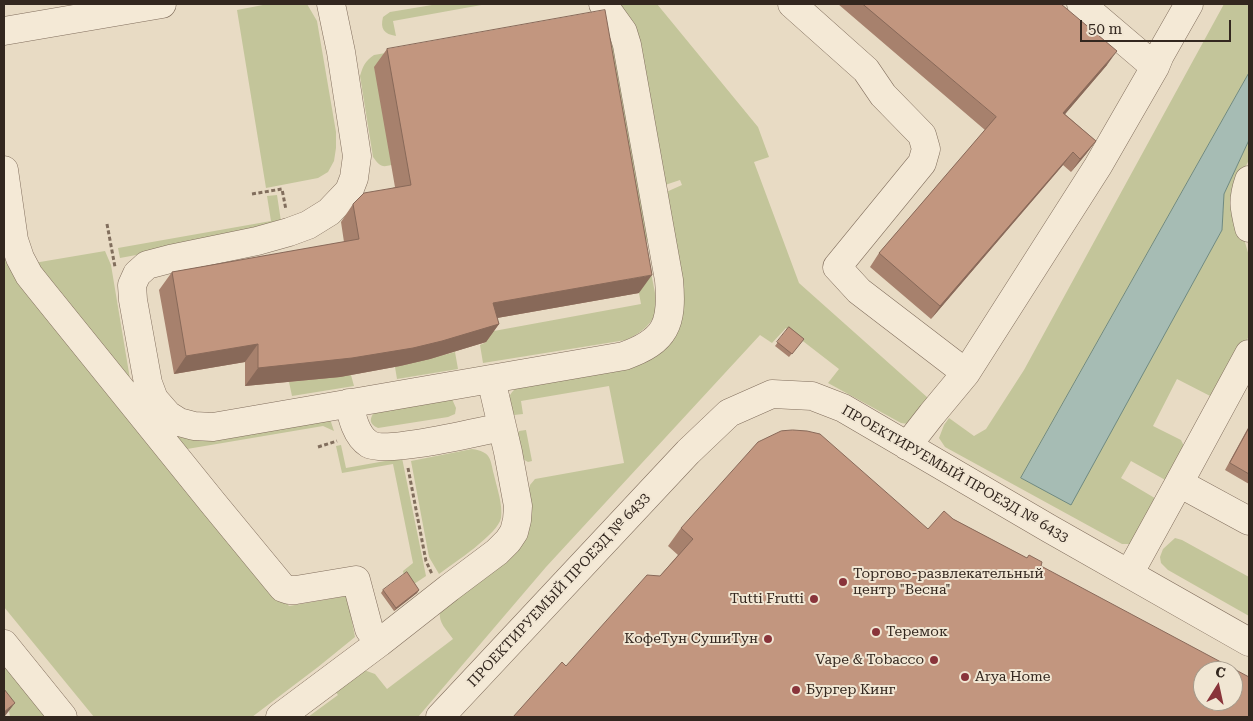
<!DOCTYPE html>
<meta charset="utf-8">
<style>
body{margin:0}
#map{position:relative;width:1253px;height:721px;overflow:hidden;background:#e8dbc4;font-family:"Roboto Serif",serif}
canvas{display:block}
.frame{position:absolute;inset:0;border:5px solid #33271f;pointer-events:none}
.north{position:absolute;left:1193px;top:661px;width:50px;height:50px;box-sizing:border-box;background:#f1e6d3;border:1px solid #a59a8b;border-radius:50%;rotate:10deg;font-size:14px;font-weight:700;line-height:20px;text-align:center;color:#33271f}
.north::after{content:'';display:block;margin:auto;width:18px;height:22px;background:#89343a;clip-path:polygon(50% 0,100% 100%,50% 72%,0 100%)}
.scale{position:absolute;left:1080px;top:20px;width:151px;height:22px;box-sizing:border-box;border:2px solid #33271f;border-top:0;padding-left:6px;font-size:15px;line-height:18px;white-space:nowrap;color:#33271f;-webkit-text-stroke:4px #f1e6d3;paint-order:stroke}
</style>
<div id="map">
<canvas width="1253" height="721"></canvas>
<div class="frame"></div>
<div class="north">С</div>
<div class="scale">50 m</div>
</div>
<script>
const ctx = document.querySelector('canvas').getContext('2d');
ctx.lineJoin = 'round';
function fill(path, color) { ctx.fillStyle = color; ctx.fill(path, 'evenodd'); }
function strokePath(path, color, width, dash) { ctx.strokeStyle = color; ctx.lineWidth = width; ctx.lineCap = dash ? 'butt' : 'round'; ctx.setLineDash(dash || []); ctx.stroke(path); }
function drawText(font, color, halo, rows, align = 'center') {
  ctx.font = font + ' "Roboto Serif",serif'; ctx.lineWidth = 4; ctx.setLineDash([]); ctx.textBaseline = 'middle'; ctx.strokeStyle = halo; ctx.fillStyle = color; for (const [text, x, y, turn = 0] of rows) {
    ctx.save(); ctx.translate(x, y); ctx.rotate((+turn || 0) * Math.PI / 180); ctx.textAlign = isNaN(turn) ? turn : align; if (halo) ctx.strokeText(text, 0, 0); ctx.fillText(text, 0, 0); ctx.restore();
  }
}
const green = new Path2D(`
 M 268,4 L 307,4 L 317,21 L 336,132 L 336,148 L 334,161 L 328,172 L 318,178 L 266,188 L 237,10 Z
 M 438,4 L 487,4 L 393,21 L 396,36 C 384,34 380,29 383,17 L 390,12 Z
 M 615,4 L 657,4 L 758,127 L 769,157 L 754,162 L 799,283 L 928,398 L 908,424 L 901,423 L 828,383 L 839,369 L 786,328 L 772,343 L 760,335 L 546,567 L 418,717 L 308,717 L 338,695 L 333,689 L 361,669 L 375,674 L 387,689 L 453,639 C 447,630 438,623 440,611 L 529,492 L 530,485 L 535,479 L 624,463 L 609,386 L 521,401 L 523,414 L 514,415 C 506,406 506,397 515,389 L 660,352 L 664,193 L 682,185 L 680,180 L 662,186 Z
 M 1224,4 L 1249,4 L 1249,73 L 1021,478 L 1071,504 L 1222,230 L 1224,194 L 1249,140 L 1249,160 L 1240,177 L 1235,208 L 1249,256 L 1249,336 L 1216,399 L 1177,379 L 1153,426 L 1181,440 L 1183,444 L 1184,451 L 1169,482 L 1131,461 L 1121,478 L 1158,500 L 1133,543 L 1129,544 L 1122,544 L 945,447 L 939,438 L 944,425 L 949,418 L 974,436 L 986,429 L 1024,370 Z
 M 585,19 L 613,37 L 647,227 L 648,239 L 643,246 L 391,165 C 381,168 379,165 373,157 L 360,76 C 363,66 365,61 374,55 Z
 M 277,195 L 282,228 L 120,258 L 118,248 L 271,221 L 267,196 Z
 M 4,251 L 19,274 L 289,606 L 347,596 L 355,637 L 318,667 L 252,717 L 94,717 L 4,607 Z
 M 105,251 L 111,265 L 130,379 L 152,411 L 166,427 L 182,436 L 202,438 L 327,417 L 331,422 L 334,431 L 323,426 L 187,449 L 180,447 L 173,442 L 35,276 L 34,263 Z
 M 651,271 C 652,281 657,297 656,306 C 656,323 639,334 626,340 L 483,363 L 480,345 L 486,342 L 483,333 L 641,304 L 639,293 Z
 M 455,352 L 458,369 L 397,379 L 395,367 Z
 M 351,375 L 354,386 L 292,396 L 289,382 Z
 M 452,399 L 456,408 L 455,414 L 448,417 L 378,428 C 369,424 369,419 375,411 Z
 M 526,430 L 532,461 L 528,462 L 521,458 L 517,436 L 519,431 Z
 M 341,445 L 346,468 L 402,458 L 426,576 L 411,586 L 404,576 L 403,571 L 413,563 L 393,464 L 342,473 L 336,446 Z
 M 472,449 C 491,452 490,458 494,475 C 497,488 503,505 501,518 C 498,534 454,563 439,574 L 429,557 L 411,461 Z
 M 1175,538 L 1182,540 L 1249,577 L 1249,616 L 1168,570 L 1161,563 L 1160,557 L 1163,549 Z
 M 4,663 L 48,717 L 10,717 L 8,706 L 4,701 Z`);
const water = new Path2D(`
 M 1249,73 L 1249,140 L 1224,194 L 1222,230 L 1071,505 L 1021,478 Z`);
const path = new Path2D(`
 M 252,194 L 282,189 L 286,210
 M 107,224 L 115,267
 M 318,447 L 337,441
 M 408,468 L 426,561 L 432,574`);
const minor = new Path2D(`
 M 331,4 L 341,52 L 357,156 L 354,178 L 349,191 L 329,212 L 308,225 L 289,232 L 257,241 L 170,259 L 147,265 L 137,274 L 132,285 L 133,300 L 148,383 L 154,399 L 168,415 L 179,422 L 194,426 L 213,427 L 624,356 C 666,341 673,324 669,280 L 627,45 L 623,32 L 603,4
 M 792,4 L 866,70 L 883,95 L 922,135 L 926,149 L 922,163 L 837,267 L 859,291 L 966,373 L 1098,166 L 1155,67 L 1160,55 L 1189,4
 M 1081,4 L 1155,67
 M 4,31 L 162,4
 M 4,170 L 14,240 L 20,258 L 29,275 L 41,290 L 213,503 L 283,588 L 289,590 L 296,590 L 356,580 L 369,629 L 379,643
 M 1249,180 C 1242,200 1244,208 1249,228
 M 1249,354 L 1179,483 L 1249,521
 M 349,403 C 352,417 356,436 369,444 C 386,454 478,432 502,427
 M 907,446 L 932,414 L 966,373
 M 1129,574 L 1179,483
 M 4,644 L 63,717
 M 280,717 L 379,643 L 449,588 L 497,552 L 508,541 L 514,532 L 517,520 L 518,506 L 508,452 L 491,379
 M 440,717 L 688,452 L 729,413 L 772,394 L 812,396 L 843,408 L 1050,529 L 1249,642`);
const wall = new Path2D(`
 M 838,4 L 1061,4 L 1107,65 L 1065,114 L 1096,141 L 1086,154 L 1071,172 L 1063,165 L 931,319 L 870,267 L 879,253 L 985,130 Z
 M 387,49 L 639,293 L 497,318 L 499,324 L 486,342 L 430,359 L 400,366 L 340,377 L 245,386 L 245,362 L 174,374 L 159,290 L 172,272 L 344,242 L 341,222 L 353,204 L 395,187 L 374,67 Z
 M 789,327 L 804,339 L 789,357 L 775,346 Z
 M 1249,426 L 1249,484 L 1225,470 Z
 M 953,519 L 1027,558 L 1042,562 L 566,666 L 660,576 L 678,555 L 668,546 L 681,528 L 928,529 Z
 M 383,590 L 419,590 L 417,593 L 394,611 L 381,593 Z`);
const shadedWall = new Path2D(`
 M 1117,51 L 1107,65 L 1054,127 L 1063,113 Z
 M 1096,141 L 1086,154 L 1071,172 L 1080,159 Z
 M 1073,152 L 1063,165 L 931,319 L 940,306 Z
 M 652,275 L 639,293 L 480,321 L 493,303 Z
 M 499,324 L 486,342 L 430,359 L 400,366 L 340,377 L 245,386 L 258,368 Z
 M 258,344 L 245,362 L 174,374 L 186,356 Z
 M 419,590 L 417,593 L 394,611 L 396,608 Z
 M 15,703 L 5,716 L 4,717 L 4,712 Z`);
const building = new Path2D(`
 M 863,4 L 1061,4 L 1117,51 L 1063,113 L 1096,141 L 1080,159 L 1073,152 L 940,306 L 879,253 L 996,117 Z
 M 605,10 L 652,275 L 493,303 L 499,324 L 442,341 L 413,348 L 352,358 L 258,368 L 258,344 L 186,356 L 172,272 L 359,239 L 353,204 L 364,193 L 411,185 L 387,49 Z
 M 789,327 L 804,339 L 792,354 L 777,342 Z
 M 1249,428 L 1249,474 L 1230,463 Z
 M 793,430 L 807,431 L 820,434 L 928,529 L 944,511 L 953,519 L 1027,558 L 1029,555 L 1042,562 L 1041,566 L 1249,677 L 1249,717 L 513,717 L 562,662 L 566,666 L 647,575 L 660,576 L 693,539 L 681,528 L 758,442 L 781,431 ZM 1203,671 L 1233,671 L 1233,701 L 1203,701 Z
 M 407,572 L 419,590 L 396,608 L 383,590 Z
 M 4,689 L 15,703 L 4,712 Z`);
const markers = [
 [843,582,5,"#89343a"],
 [814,599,5,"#89343a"],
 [876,632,5,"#89343a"],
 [768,639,5,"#89343a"],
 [934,660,5,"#89343a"],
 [965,677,5,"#89343a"],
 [796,690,5,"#89343a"]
];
const streetNames = [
 ["ПРОЕКТИРУЕМЫЙ ПРОЕЗД № 6433",955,474,30],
 ["ПРОЕКТИРУЕМЫЙ ПРОЕЗД № 6433",559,590,-47]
];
const poiNames = [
 ["Торгово-развлекательный",853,574],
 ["центр \"Весна\"",853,590],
 ["Tutti Frutti",804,599,"right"],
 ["Теремок",886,632],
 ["КофеТун СушиТун",758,639,"right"],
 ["Vape & Tobacco",924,660,"right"],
 ["Arya Home",975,677],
 ["Бургер Кинг",806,690]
];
fill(green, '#c3c59a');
fill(water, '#a6bcb4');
strokePath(water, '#6e8980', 1);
strokePath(minor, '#816e5d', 29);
strokePath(path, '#816e5d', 3, [4, 2.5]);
strokePath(minor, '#f4e9d6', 28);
fill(wall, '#a7816d');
fill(shadedWall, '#886959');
fill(building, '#c2967f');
strokePath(building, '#886959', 1);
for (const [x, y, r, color] of markers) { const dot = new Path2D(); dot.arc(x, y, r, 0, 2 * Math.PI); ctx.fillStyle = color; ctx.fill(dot); strokePath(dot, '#f1e6d3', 2); }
drawText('14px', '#33271f', '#f1e6d3', streetNames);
drawText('14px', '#33271f', '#f1e6d3', poiNames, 'left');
</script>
